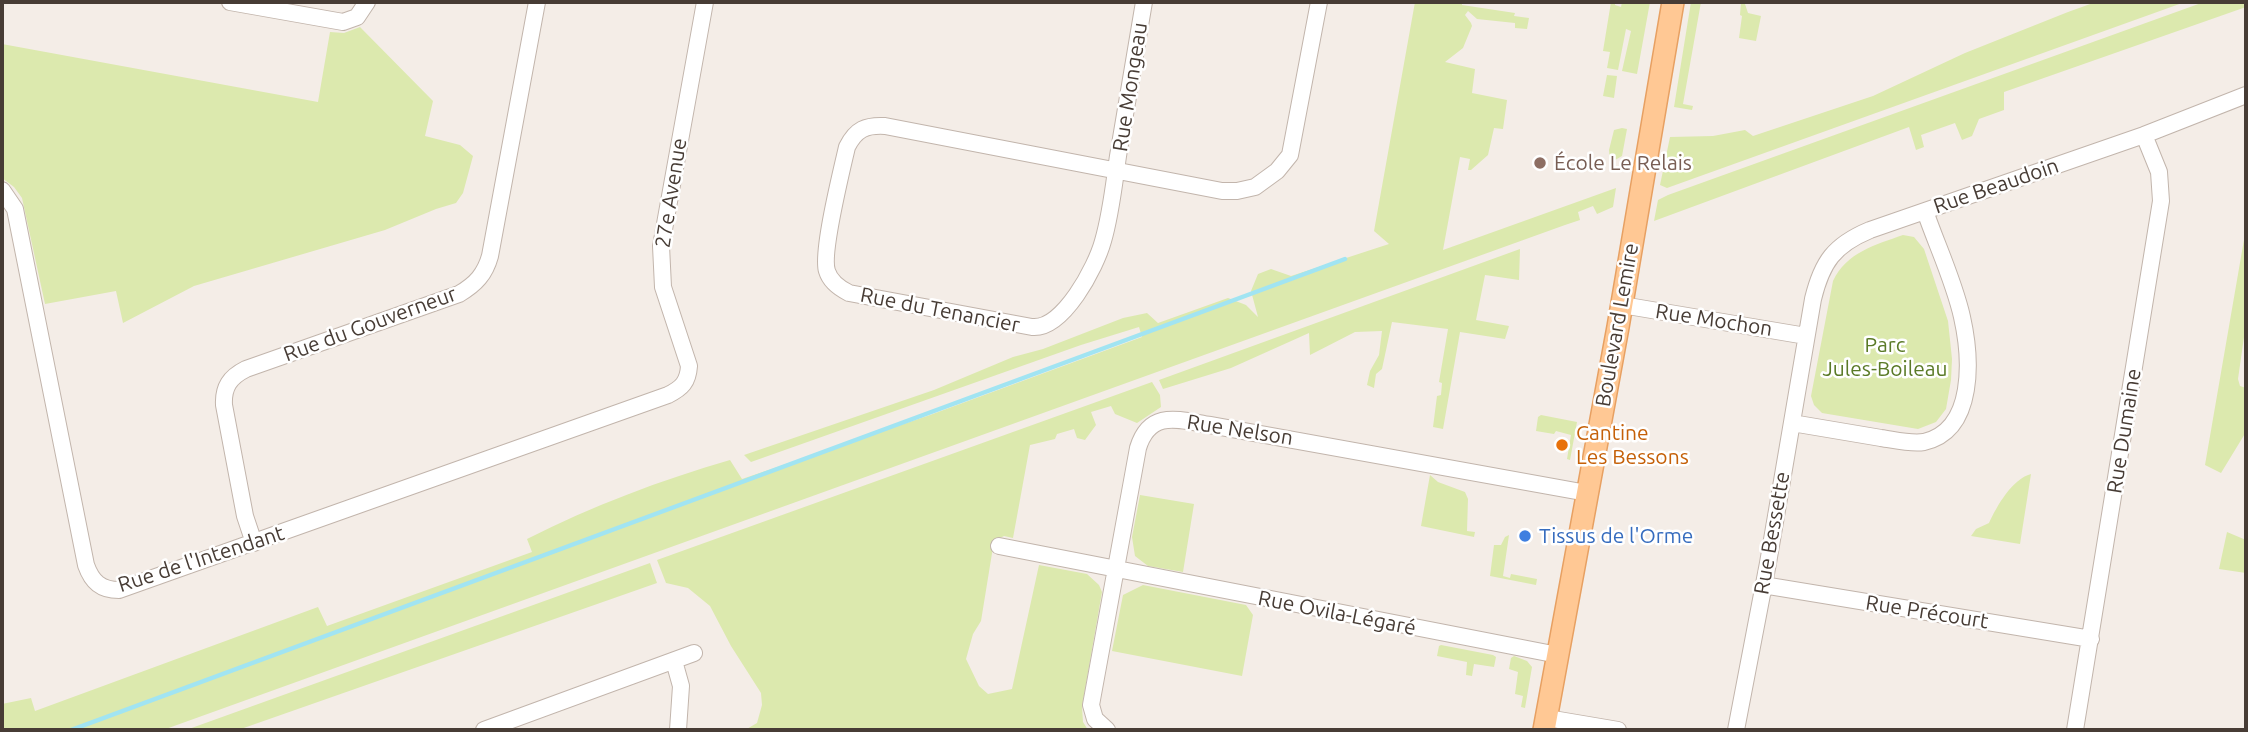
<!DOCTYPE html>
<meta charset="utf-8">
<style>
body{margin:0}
#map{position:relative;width:2248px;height:732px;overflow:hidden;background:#f4ede7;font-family:Ubuntu,sans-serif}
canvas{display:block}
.frame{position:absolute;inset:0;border:4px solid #473c35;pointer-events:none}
</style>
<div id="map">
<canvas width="2248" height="732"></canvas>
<div class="frame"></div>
</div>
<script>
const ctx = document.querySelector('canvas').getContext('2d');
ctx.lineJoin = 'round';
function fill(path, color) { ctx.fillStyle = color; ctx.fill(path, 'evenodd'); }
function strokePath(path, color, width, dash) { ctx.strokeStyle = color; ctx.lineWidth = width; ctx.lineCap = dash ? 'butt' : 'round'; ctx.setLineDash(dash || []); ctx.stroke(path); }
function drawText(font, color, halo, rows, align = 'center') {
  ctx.font = font + ' Ubuntu,sans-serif'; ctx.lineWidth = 5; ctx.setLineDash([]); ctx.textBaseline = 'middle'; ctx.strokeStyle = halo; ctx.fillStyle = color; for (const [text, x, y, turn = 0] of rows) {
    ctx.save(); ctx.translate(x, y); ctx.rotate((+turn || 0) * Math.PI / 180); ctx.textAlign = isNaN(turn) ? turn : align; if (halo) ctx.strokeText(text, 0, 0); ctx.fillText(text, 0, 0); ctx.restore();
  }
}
const green = new Path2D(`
 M 1415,2 L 1462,2 L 1462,5 L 1515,13 L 1514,16 L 1529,18 L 1527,29 L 1515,28 L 1515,23 L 1477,19 L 1468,11 L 1465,15 L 1471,23 L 1472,26 L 1463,48 L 1445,62 L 1475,69 L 1472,93 L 1507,100 L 1503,129 L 1494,128 L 1488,155 L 1471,170 L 1468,170 L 1470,159 L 1460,157 L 1443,250 L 1616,188 L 1613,207 L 1597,214 L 1593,206 L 1578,212 L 1580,220 L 1565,225 L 163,730 L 2,730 L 2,704 L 31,698 L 35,711 L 318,607 L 327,626 L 532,552 L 527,539 C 592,506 661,480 730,460 L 742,479 L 930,415 L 1142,337 L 1139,327 L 1081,345 L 751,462 L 744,455 L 934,390 L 1013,357 L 1043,349 L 1123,318 L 1147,313 L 1158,323 L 1228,298 L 1246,305 L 1258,317 L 1251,291 L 1258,274 L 1271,269 L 1291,276 L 1389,244 L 1374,231 Z
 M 1611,2 L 1615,2 L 1615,5 L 1621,7 L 1622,2 L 1650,2 L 1637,74 L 1622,71 L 1631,31 L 1626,29 L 1618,70 L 1607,68 L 1610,52 L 1603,51 Z
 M 1691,2 L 1701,2 L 1683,104 L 1693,106 L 1692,110 L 1674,107 Z
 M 2116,2 L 2185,2 L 1667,188 L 1660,185 L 1670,137 L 1713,136 L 1745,130 L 1753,136 L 1873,96 L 1965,53 L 2068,12 L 2093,3 Z
 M 2204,2 L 2246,2 L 2246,7 L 2004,92 L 2004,110 L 1979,119 L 1972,136 L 1962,140 L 1955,123 L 1921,135 L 1924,147 L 1916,150 L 1909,127 L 1654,221 L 1658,200 L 1668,195 Z
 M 1741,3 L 1745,4 L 1748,13 L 1761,16 L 1756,41 L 1739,38 L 1742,16 L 1740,15 Z
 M 360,27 L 433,101 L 425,136 L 460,145 L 473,156 L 463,193 L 456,203 L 436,209 L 385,230 L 194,286 L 123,323 L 116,291 L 45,304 L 22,198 L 14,187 L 2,178 L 2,44 L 318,102 L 330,32 L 344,33 Z
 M 1607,75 L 1617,76 L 1614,98 L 1603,96 Z
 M 1622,128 L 1627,129 L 1622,156 L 1610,163 L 1609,150 L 1614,130 Z
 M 2246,228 L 2246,323 L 2238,379 L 2240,386 L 2246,388 L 2246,432 L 2221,473 L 2205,465 Z
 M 1903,235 L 1914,237 L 1924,249 L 1948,321 L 1952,359 L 1951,380 L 1946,409 L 1936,422 L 1918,429 L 1822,413 L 1814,405 L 1811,396 L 1833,281 C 1847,252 1875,245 1903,235 Z
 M 1520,249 L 1519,280 L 1485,275 L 1476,320 L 1509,326 L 1505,339 L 1460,332 L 1443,429 L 1433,427 L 1437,396 L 1441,395 L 1442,383 L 1439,382 L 1448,329 L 1392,322 L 1382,369 L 1376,374 L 1374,388 L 1367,385 L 1370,371 L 1379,355 L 1382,331 L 1355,332 L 1310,355 L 1309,333 L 1231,368 L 1163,389 L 1159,380 Z
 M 1152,382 L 1160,395 L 1161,407 L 1137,423 L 1115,414 L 1111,406 L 1091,412 L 1096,425 L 1085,440 L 1077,438 L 1074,429 L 1057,434 L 1055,439 L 1030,445 L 1013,538 L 1004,536 L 994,541 L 981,621 L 973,634 L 966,659 L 979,686 L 988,694 L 1012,689 L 1039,565 L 1087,574 L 1099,585 L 1102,592 L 1082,707 L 1083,722 L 1088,730 L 745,730 L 757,723 L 762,705 L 761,693 L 731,646 L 710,606 L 688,588 L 666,583 L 657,560 Z
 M 1541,415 L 1577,422 L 1570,460 L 1567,459 L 1571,435 L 1556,431 L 1554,434 L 1536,431 L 1538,417 Z
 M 2031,474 L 2020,544 L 1971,536 L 1976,529 L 1989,523 C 1997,506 2012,479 2031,474 Z
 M 1430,475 L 1438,482 L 1465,492 L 1468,499 L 1467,531 L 1475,532 L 1474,537 L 1421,526 Z
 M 1140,495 L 1194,504 L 1183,572 L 1148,566 L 1135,556 L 1132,537 Z
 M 2227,532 L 2246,540 L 2246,573 L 2219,569 Z
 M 1509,535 L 1503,576 L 1510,578 L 1511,574 L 1537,579 L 1536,585 L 1490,576 L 1494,545 L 1501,545 L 1505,537 Z
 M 650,563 L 657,583 L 238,730 L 186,730 Z
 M 1143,585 L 1246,605 L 1253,615 L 1242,676 L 1112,651 L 1123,595 Z
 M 1441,645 L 1493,655 L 1496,657 L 1494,667 L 1474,664 L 1472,676 L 1466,675 L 1467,662 L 1437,656 L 1439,646 Z
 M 1514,656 L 1527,661 L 1532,667 L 1525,708 L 1521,707 L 1523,696 L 1515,694 L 1518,672 L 1509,669 L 1511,658 Z`);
const stream = new Path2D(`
 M 71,730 L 1345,259`);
const minor = new Path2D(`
 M 230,2 L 343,22 L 357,17 L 367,2
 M 1144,2 C 1135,53 1127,105 1118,156 C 1114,184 1111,214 1103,241 C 1096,267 1063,330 1032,327 L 849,293 C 839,288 830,281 827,271 C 821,253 842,169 847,147 C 856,129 866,125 885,126 L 1222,191 L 1237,191 L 1255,187 L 1277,171 L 1290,155 L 1319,2
 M 2,190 L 15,209 L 86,565 C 92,582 101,590 119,590 L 668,395 C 682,388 688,382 689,366 L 663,287 L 661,246 L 705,2
 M 1622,305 L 1806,336
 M 1792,423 C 1821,428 1851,433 1881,438 C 1895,440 1910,444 1924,442 C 1976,430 1971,357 1962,317 C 1954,281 1937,246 1925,211
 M 254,543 L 245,516 L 224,405 C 223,387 230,377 246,369 L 459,294 C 476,284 485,274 490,256 L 537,2
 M 999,546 L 1558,655
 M 1763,585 L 2091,639
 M 674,661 L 681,686 L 678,730
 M 1547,718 L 1618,730
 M 484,730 L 694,653
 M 1107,730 L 1095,719 L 1091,705 L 1138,448 C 1150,409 1179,420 1210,425 L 1587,493
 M 1736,730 L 1768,563 L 1813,299 C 1822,262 1834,245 1870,230 L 2144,135 L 2246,95
 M 2075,730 L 2161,201 L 2159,172 L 2144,135`);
const major = new Path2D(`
 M 1544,730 L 1618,327 L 1673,2`);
const markers = [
 [1540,163,7,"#8d6e63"],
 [1562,445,7,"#e8710a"],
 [1525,536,7,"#3f7fe0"]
];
const streetNames = [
 ["Rue Mongeau",1130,87,-81],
 ["Rue Beaudoin",1996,186,-19],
 ["27e Avenue",671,193,-81],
 ["Rue du Tenancier",940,310,11],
 ["Rue Mochon",1714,320,9],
 ["Rue du Gouverneur",370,324,-20],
 ["Boulevard Lemire",1617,325,-80],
 ["Rue Nelson",1240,430,9],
 ["Rue Dumaine",2124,431,-81],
 ["Rue Bessette",1772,533,-80],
 ["Rue de l'Intendant",201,559,-18],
 ["Rue Précourt",1927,612,9],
 ["Rue Ovila-Légaré",1337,613,11]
];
const educationNames = [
 ["École Le Relais",1554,163]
];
const parkNames = [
 ["Parc",1885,345],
 ["Jules-Boileau",1885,369]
];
const foodNames = [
 ["Cantine",1576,433],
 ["Les Bessons",1576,457]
];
const shopNames = [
 ["Tissus de l'Orme",1539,536]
];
fill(green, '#dce9ae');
strokePath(stream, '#a1e4f2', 4.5);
strokePath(minor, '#c2b5ac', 18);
strokePath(major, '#e7a062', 24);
strokePath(minor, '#fff', 16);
strokePath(major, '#ffc894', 21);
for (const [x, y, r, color] of markers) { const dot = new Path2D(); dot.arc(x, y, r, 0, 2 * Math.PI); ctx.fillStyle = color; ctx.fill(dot); strokePath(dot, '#fff', 2.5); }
drawText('21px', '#473c35', '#fff', streetNames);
drawText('21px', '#785e54', '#fff', educationNames, 'left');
drawText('21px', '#5a7a27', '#fff', parkNames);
drawText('21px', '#c56008', '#fff', foodNames, 'left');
drawText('21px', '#366cbe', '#fff', shopNames, 'left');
</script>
